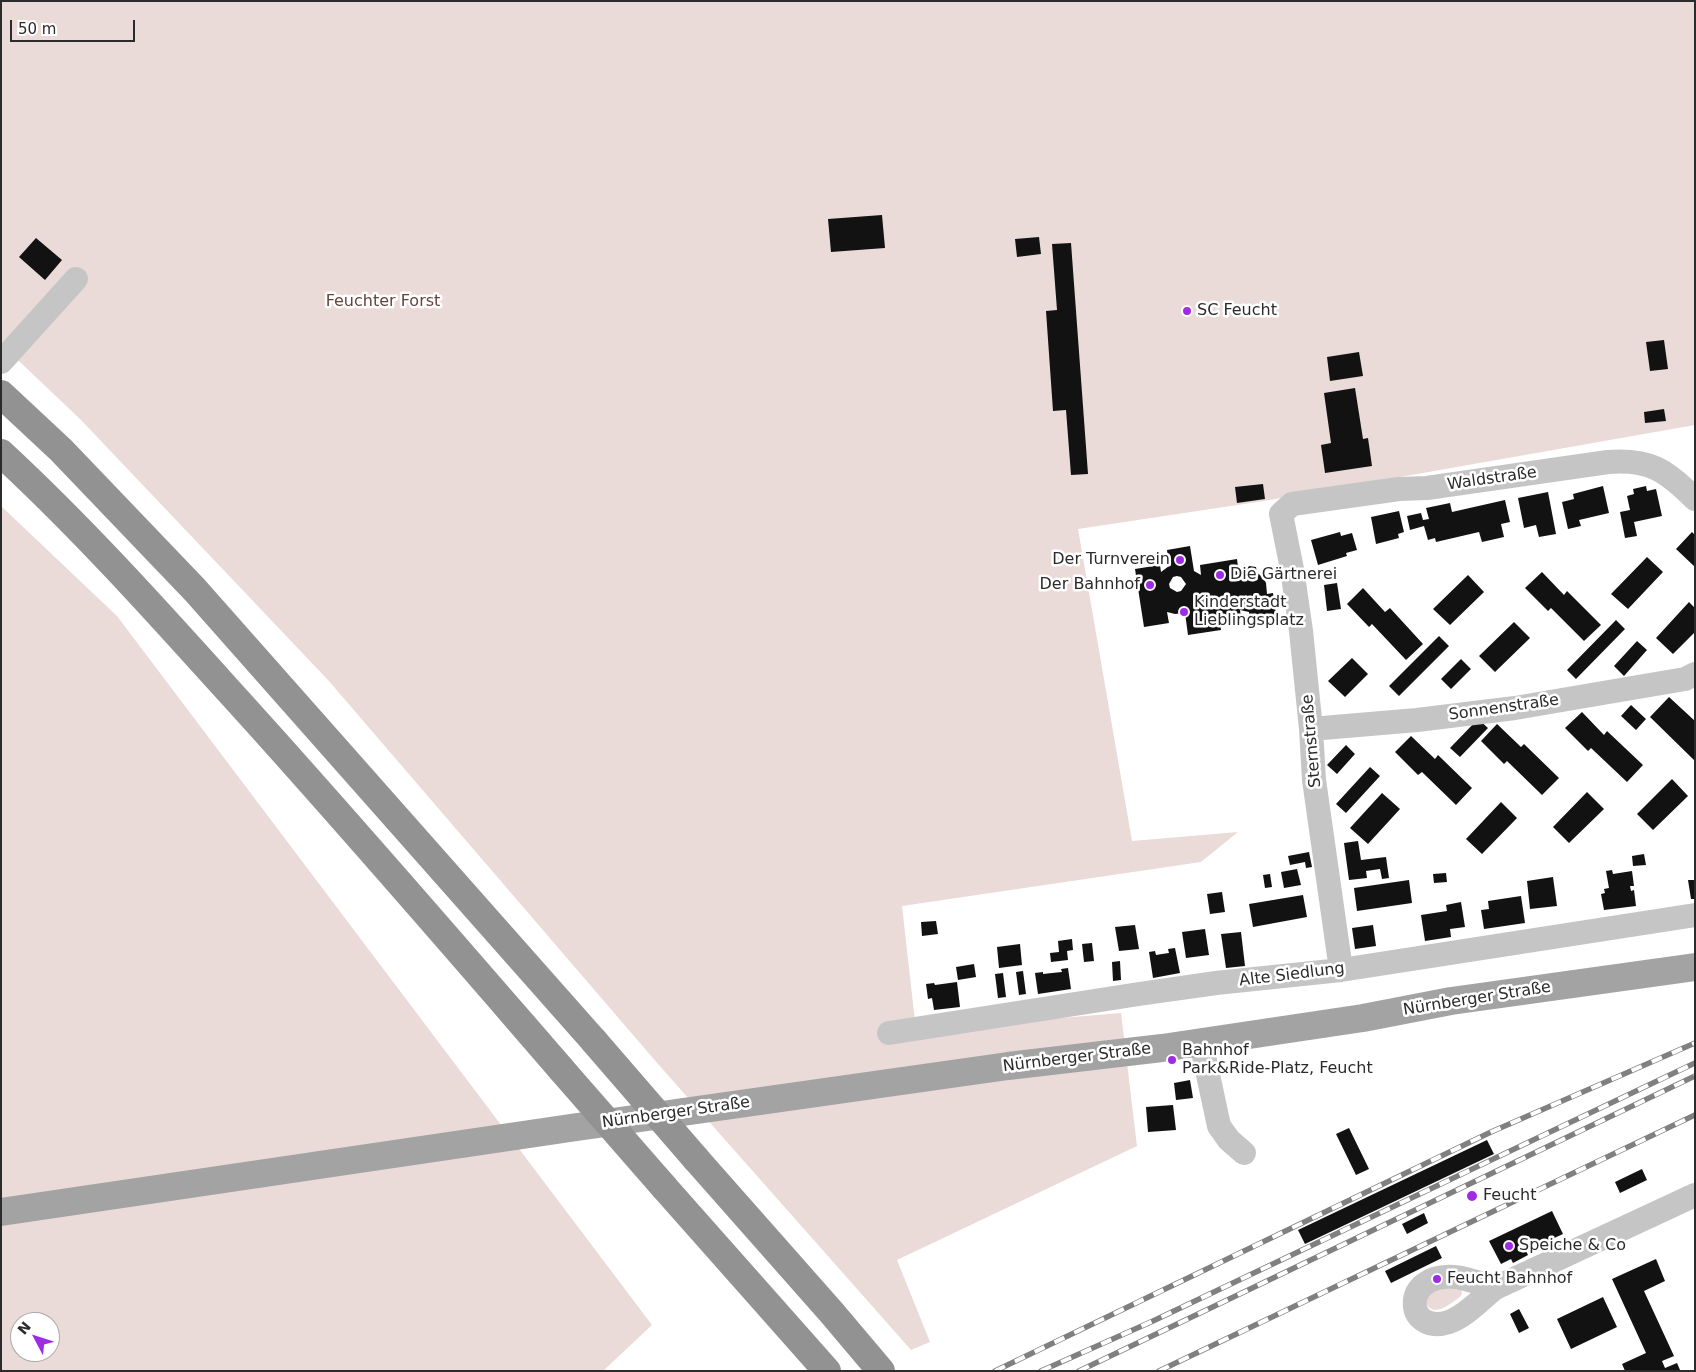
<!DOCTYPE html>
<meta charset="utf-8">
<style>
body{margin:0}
#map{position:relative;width:1696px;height:1372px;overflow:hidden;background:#fff;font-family:"DejaVu Sans",sans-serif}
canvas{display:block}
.frame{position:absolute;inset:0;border:2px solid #2b2b2b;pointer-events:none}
.north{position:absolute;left:10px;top:1312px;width:50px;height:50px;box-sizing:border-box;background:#fff;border:1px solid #aaa;border-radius:50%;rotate:310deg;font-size:14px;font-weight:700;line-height:20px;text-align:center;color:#2b2b2b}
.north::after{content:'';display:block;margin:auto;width:18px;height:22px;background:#a02be4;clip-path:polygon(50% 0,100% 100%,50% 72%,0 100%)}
.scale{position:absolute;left:10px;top:20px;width:125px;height:22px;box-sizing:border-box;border:2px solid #2b2b2b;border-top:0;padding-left:6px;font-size:15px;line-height:18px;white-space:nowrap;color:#2b2b2b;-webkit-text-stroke:4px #fff;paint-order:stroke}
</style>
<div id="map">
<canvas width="1696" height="1372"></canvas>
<div class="frame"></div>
<div class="north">N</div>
<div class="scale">50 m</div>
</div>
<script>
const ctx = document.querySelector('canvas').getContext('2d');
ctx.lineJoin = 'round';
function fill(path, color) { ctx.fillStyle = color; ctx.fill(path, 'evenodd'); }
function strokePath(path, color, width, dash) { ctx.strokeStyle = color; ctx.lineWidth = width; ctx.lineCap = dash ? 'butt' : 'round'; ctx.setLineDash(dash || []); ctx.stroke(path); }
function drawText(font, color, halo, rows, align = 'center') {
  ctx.font = font + ' "DejaVu Sans",sans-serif'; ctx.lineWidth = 5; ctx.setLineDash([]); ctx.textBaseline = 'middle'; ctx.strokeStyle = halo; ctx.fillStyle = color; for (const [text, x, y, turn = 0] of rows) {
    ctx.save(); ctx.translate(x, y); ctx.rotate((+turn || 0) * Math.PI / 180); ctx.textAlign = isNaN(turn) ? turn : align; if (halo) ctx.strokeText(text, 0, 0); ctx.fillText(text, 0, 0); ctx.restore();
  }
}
const green = new Path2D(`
 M 1,1 L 1695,1 L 1695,425 L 1264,501 L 1078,529 L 1132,841 L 1238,832 L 1201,862 L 902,906 L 916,1030 L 1121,1013 L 1137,1146 L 897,1260 L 930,1342 L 911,1350 L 658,1064 L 328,680 L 81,420 L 1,344 Z
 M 1,506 L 117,616 L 652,1325 L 603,1371 L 1,1371 ZM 20,1322 L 50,1322 L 50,1352 L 20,1352 Z
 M 1441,1288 L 1461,1290 L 1462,1293 L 1461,1296 C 1449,1305 1429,1322 1424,1296 Z`);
const building = new Path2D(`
 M 882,215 L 885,248 L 831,252 L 828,219 Z
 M 1039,237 L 1041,254 L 1017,257 L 1015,239 Z
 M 36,238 L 62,260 L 45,280 L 19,257 Z
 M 1071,243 L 1088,474 L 1071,475 L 1066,410 L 1053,411 L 1046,311 L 1057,310 L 1052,244 Z
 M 1664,340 L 1668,369 L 1650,371 L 1646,342 Z
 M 1359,352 L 1363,376 L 1330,381 L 1327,357 Z
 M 1355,388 L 1363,439 L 1368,438 L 1372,466 L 1325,473 L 1321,445 L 1331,443 L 1324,393 Z
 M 1664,409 L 1666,421 L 1645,423 L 1644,412 Z
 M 1263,484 L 1265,499 L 1237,503 L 1235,487 Z
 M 1603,486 L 1609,513 L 1579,520 L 1581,526 L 1568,529 L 1562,502 L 1574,499 L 1573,494 Z
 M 1646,486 L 1647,491 L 1656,489 L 1662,516 L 1634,522 L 1637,536 L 1625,538 L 1620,512 L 1630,510 L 1627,496 L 1634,494 L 1633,489 Z
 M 1548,492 L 1556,534 L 1539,537 L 1536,525 L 1524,528 L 1518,498 Z
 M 1505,500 L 1510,522 L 1501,524 L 1504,537 L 1482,542 L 1479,532 L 1436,542 L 1435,538 L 1428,540 L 1424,526 L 1410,530 L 1407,516 L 1421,513 L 1423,520 L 1429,519 L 1426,508 L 1450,503 L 1452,512 Z
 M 1399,511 L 1404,532 L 1398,534 L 1399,538 L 1376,544 L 1371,517 Z
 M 1340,532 L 1341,536 L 1352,533 L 1357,550 L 1346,553 L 1347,556 L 1318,565 L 1311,540 Z
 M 1692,532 L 1695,535 L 1695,567 L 1676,549 Z
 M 1190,546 L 1194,571 L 1201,575 L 1200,565 L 1237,559 L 1239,574 L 1246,571 L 1249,566 L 1256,567 L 1257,573 L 1263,577 L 1266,583 L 1267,594 L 1273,593 L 1277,621 L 1251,625 L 1249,612 L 1240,610 L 1241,618 L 1220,622 L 1221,630 L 1188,635 L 1185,613 L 1175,614 L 1167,612 L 1169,623 L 1144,627 L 1135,569 L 1160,565 L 1161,572 L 1169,566 L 1167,550 ZM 1177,576 L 1181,577 L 1186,584 L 1181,591 L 1177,592 L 1170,588 L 1169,584 L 1173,577 Z
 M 1647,557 L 1663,572 L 1628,609 L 1611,594 Z
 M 1542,572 L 1564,595 L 1567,591 L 1601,625 L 1584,641 L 1551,608 L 1548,611 L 1525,588 Z
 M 1468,575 L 1484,592 L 1450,625 L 1433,609 Z
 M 1337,583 L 1341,609 L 1327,611 L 1324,585 Z
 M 1363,588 L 1385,612 L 1390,608 L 1423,644 L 1406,660 L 1372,624 L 1369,627 L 1347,604 Z
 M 1689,602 L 1695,608 L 1695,632 L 1673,654 L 1656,638 Z
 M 1616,620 L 1625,629 L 1576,679 L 1567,670 Z
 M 1514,622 L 1530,638 L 1495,672 L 1479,656 Z
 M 1439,636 L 1449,646 L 1399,696 L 1389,686 Z
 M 1637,641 L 1647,650 L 1624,676 L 1614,666 Z
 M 1352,658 L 1368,674 L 1345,697 L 1328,681 Z
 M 1461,659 L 1471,669 L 1451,689 L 1441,679 Z
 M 1669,697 L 1695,721 L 1695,761 L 1650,717 Z
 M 1631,705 L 1646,719 L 1636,730 L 1621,716 Z
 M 1582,712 L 1604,735 L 1607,731 L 1643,765 L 1627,782 L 1591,748 L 1588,751 L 1565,728 Z
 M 1478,719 L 1488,728 L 1460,757 L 1450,748 Z
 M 1497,724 L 1521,747 L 1524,744 L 1559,778 L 1542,795 L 1507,761 L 1504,764 L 1481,741 Z
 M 1411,736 L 1435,759 L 1438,755 L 1472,788 L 1456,805 L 1422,772 L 1418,775 L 1395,752 Z
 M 1346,745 L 1355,754 L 1337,774 L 1327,765 Z
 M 1370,767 L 1380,776 L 1346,813 L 1336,804 Z
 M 1672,779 L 1688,796 L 1653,830 L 1637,814 Z
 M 1587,792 L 1604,809 L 1569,843 L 1553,827 Z
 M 1382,793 L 1400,809 L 1368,844 L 1350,828 Z
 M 1501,802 L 1517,818 L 1482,854 L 1466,839 Z
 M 1358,841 L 1361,860 L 1386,857 L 1389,878 L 1382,879 L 1380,869 L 1366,871 L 1367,878 L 1349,880 L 1344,843 Z
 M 1309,852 L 1312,867 L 1306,868 L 1305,862 L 1290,865 L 1288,856 Z
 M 1644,854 L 1646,865 L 1633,866 L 1632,856 Z
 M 1297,869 L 1301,885 L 1284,888 L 1281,872 Z
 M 1612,870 L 1613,874 L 1632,871 L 1634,886 L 1630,886 L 1631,891 L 1634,890 L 1636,906 L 1604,910 L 1601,894 L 1605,893 L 1604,889 L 1609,888 L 1606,871 Z
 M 1446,873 L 1447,882 L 1434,883 L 1433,874 Z
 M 1270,874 L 1272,887 L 1265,888 L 1263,875 Z
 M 1553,877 L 1557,906 L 1530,909 L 1527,881 Z
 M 1409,880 L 1412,903 L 1357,911 L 1354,888 Z
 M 1688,880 L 1695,880 L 1695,899 L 1691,899 Z
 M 1222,892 L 1225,912 L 1210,914 L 1207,894 Z
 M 1303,895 L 1307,917 L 1253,927 L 1249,904 Z
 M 1521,896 L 1525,923 L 1484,929 L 1481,910 L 1489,909 L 1488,901 Z
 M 1461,902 L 1465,927 L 1450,929 L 1451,937 L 1425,941 L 1421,915 L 1447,911 L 1446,905 Z
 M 936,921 L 938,934 L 922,936 L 921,922 Z
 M 1135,925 L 1139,949 L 1119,951 L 1115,927 Z
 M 1373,925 L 1376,946 L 1355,949 L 1352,928 Z
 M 1205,929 L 1209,955 L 1186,958 L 1182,932 Z
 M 1241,932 L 1245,966 L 1226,968 L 1221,934 Z
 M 1072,939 L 1073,950 L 1067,951 L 1068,960 L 1051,962 L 1050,953 L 1059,952 L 1058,941 Z
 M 1092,943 L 1094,961 L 1084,962 L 1082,944 Z
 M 1020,944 L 1022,965 L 999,968 L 997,947 Z
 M 1175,948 L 1180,973 L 1153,978 L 1149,952 L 1155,951 L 1156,955 L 1162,954 L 1169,953 L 1168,949 Z
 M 1120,961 L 1121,980 L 1113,981 L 1112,962 Z
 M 974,964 L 976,977 L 958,980 L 956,967 Z
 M 1068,968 L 1071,989 L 1038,994 L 1035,973 L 1043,972 L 1043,974 L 1052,973 L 1062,972 L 1061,969 Z
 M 1023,971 L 1026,994 L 1019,995 L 1016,972 Z
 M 1003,973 L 1006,997 L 998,998 L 995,974 Z
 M 957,982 L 960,1007 L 934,1010 L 932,998 L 928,999 L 926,984 L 934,983 L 935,985 Z
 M 1190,1080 L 1193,1098 L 1176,1100 L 1174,1083 Z
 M 1173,1105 L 1176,1130 L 1148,1132 L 1146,1107 Z
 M 1349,1128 L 1369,1169 L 1356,1175 L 1336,1134 Z
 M 1487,1140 L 1494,1154 L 1305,1244 L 1298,1230 Z
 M 1642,1169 L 1647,1180 L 1620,1193 L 1615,1182 Z
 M 1552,1211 L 1563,1234 L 1526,1251 L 1528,1255 L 1513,1263 L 1511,1259 L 1501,1264 L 1489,1241 Z
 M 1424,1213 L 1428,1223 L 1407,1234 L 1402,1224 Z
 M 1436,1246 L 1442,1258 L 1391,1283 L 1385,1271 Z
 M 1656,1259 L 1665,1281 L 1644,1291 L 1674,1356 L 1662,1361 L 1665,1368 L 1677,1363 L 1680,1370 L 1625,1371 L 1622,1364 L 1646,1353 L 1612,1279 Z
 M 1603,1297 L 1617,1327 L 1571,1349 L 1557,1319 Z
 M 1519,1309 L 1529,1328 L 1519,1333 L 1510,1314 Z`);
const minor = new Path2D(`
 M 1,362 L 76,279
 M 1311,729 L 1417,720 L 1515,708 L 1685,679 L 1695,674
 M 1341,970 L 1314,780 L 1311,729 L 1301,631 L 1292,569 L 1281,514 L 1292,504 L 1399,489 L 1427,488 L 1608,462 C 1650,459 1666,470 1695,499
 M 889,1033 L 1139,994 L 1216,983 L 1341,970 L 1695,915
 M 1201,1042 L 1219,1126 L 1229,1140 L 1244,1153
 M 1495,1288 C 1482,1284 1467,1278 1454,1277 C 1400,1273 1405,1336 1449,1322 C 1466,1316 1481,1299 1495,1288 L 1695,1195`);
const major = new Path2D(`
 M 1,1212 L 577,1127 L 1008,1066 L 1162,1048 L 1363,1018 L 1451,1001 L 1695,967`);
const highway = new Path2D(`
 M 1,394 L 61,450 L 195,590 L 594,1041
 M 1,453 C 81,527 154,608 227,689 C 341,814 451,942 561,1069
 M 696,1159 L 832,1313 L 881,1371
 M 664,1187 L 827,1371`);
const rail = new Path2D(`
 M 995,1371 L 1491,1132 L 1695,1043
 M 1041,1371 L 1153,1321 L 1695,1063
 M 1079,1371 L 1695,1076
 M 1159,1371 L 1695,1115`);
const highwayBridge = new Path2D(`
 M 594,1041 L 696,1159
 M 561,1069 L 664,1187`);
const markers = [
 [1187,311,5,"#a02be4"],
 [1180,560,5,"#a02be4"],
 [1220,575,5,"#a02be4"],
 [1150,585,5,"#a02be4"],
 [1184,612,5,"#a02be4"],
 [1172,1060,5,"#a02be4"],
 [1472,1196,6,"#a02be4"],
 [1509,1246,5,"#a02be4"],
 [1437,1279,5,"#a02be4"]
];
const parkNames = [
 ["Feuchter Forst",383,302]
];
const poiNames = [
 ["SC Feucht",1197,311],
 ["Der Turnverein",1170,560,"right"],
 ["Die Gärtnerei",1230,575],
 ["Der Bahnhof",1140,585,"right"],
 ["Kinderstadt",1194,603],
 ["Lieblingsplatz",1194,621],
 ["Bahnhof",1182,1051],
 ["Park&Ride-Platz, Feucht",1182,1069],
 ["Feucht",1483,1196],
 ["Speiche & Co",1519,1246],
 ["Feucht Bahnhof",1447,1279]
];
const streetNames = [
 ["Waldstraße",1492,479,-8],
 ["Sonnenstraße",1504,708,-8],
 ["Sternstraße",1312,741,-95],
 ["Alte Siedlung",1292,975,-7],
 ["Nürnberger Straße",1477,999,-9],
 ["Nürnberger Straße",1077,1058,-7],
 ["Nürnberger Straße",676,1113,-8]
];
fill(green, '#eadbd8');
fill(building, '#121212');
strokePath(minor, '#c5c5c5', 24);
strokePath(major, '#a3a3a3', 28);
strokePath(highway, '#929292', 28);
strokePath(rail, '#808080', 5.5);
strokePath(rail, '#fff', 4, [11]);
strokePath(highwayBridge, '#929292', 28);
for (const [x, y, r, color] of markers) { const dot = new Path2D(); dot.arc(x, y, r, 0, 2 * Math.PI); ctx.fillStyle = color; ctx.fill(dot); strokePath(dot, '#fff', 2); }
drawText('16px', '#66443a', '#fff', parkNames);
drawText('16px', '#2b2b2b', '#fff', poiNames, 'left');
drawText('16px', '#2b2b2b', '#fff', streetNames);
</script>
